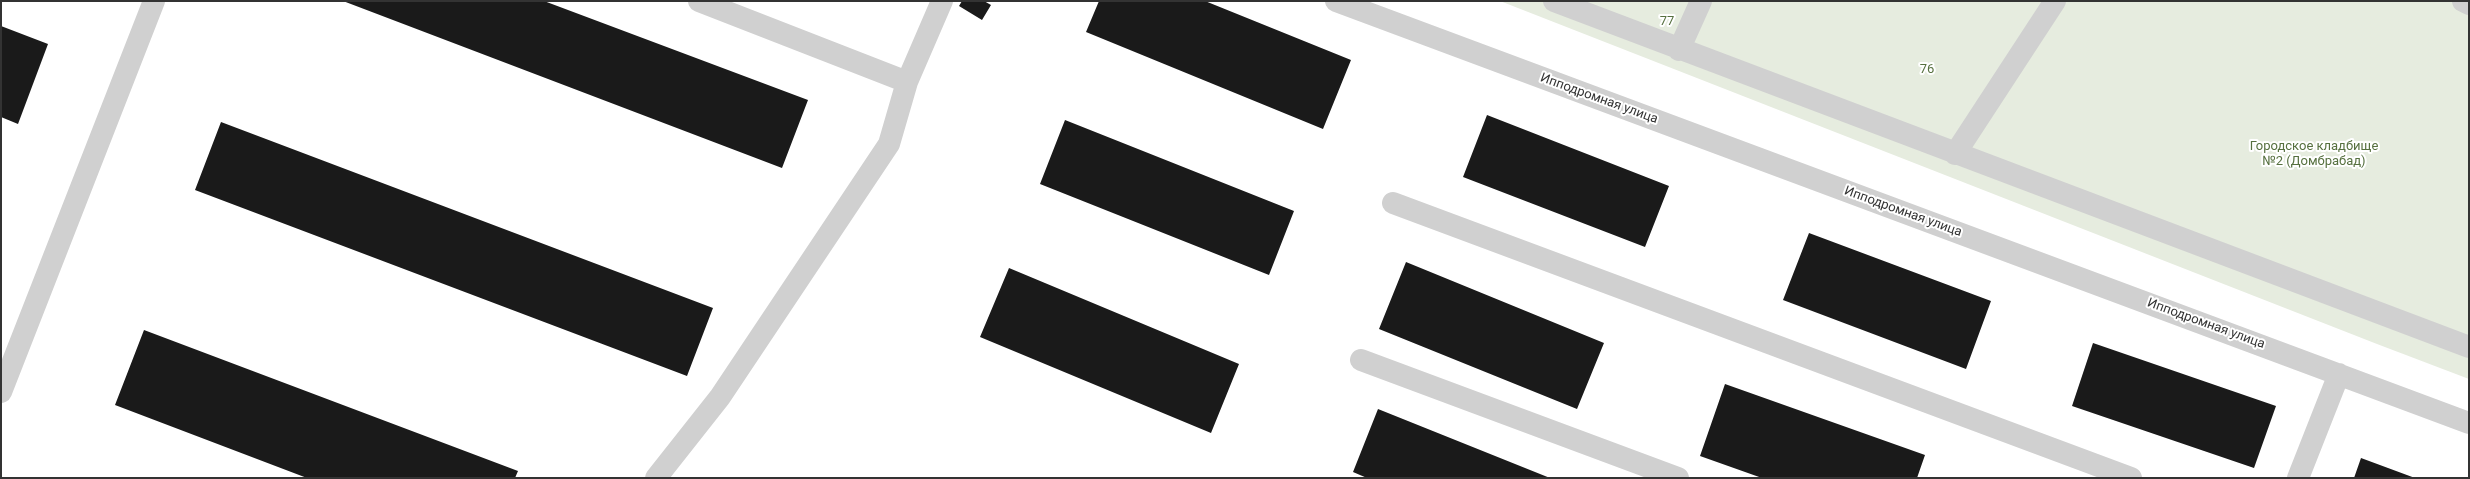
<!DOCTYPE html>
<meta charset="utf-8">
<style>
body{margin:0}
#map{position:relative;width:2470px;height:479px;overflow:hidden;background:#fff;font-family:Roboto,sans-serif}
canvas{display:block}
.frame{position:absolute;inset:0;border:2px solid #333;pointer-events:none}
</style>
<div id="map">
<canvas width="2470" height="479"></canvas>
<div class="frame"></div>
</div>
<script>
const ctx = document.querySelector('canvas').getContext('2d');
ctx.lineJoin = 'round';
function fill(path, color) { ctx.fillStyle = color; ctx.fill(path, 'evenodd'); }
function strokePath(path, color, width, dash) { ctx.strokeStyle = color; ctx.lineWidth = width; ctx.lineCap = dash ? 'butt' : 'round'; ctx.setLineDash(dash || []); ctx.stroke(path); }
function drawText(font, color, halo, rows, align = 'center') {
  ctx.font = font + ' Roboto,sans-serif'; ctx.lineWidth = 4; ctx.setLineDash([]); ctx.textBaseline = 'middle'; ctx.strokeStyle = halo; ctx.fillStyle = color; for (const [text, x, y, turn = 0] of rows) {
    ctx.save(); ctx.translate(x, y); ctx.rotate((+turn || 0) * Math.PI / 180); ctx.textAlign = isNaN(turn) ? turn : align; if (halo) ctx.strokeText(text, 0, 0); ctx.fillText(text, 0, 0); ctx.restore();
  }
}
const green = new Path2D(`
 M 1500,1 L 2469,1 L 2469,379 L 2377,344 Z`);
const building = new Path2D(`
 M 343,1 L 544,1 L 808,100 L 782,168 Z
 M 962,1 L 984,1 L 991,5 L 982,20 L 959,6 Z
 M 1099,1 L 1205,1 L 1351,60 L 1323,129 L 1086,32 Z
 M 1,26 L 48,44 L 18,124 L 1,117 Z
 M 1487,115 L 1669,186 L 1645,247 L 1463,177 Z
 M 1065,120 L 1294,211 L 1269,275 L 1040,184 Z
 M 221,122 L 713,308 L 687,376 L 195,190 Z
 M 1809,233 L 1991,301 L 1966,369 L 1783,300 Z
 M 1406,262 L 1604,343 L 1577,409 L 1379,329 Z
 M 1009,268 L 1239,364 L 1211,433 L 980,337 Z
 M 144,330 L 518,471 L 515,478 L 307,478 L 115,405 Z
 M 2093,343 L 2276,406 L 2254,468 L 2072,406 Z
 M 1725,384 L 1925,455 L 1917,478 L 1762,478 L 1700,456 Z
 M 1378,409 L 1550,478 L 1367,478 L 1353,472 Z
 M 2361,458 L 2415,478 L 2354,478 Z`);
const minor = new Path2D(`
 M 699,1 L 907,82
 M 1336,1 L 2469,423
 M 1554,1 L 2469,347
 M 2463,1 L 2469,4
 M 1679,50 L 1701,1
 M 1955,154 L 2055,1
 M 1393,203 L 2131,478
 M 1361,360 L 1678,478
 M 1,392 L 154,1
 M 656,478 L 720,397 L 889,144 L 907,82 L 942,1
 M 2298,478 L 2339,374`);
const parkNames = [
 ["77",1667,22],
 ["76",1927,70],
 ["Городское кладбище",2314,147],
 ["№2 (Домбрабад)",2314,162]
];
const streetNames = [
 ["Ипподромная улица",1599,99,20],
 ["Ипподромная улица",1903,212,20],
 ["Ипподромная улица",2206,324,20]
];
fill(green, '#e6ecdf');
fill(building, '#1a1a1a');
strokePath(minor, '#d0d0d0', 22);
drawText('13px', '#56703f', '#fff', parkNames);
drawText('13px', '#333', '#fff', streetNames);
</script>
